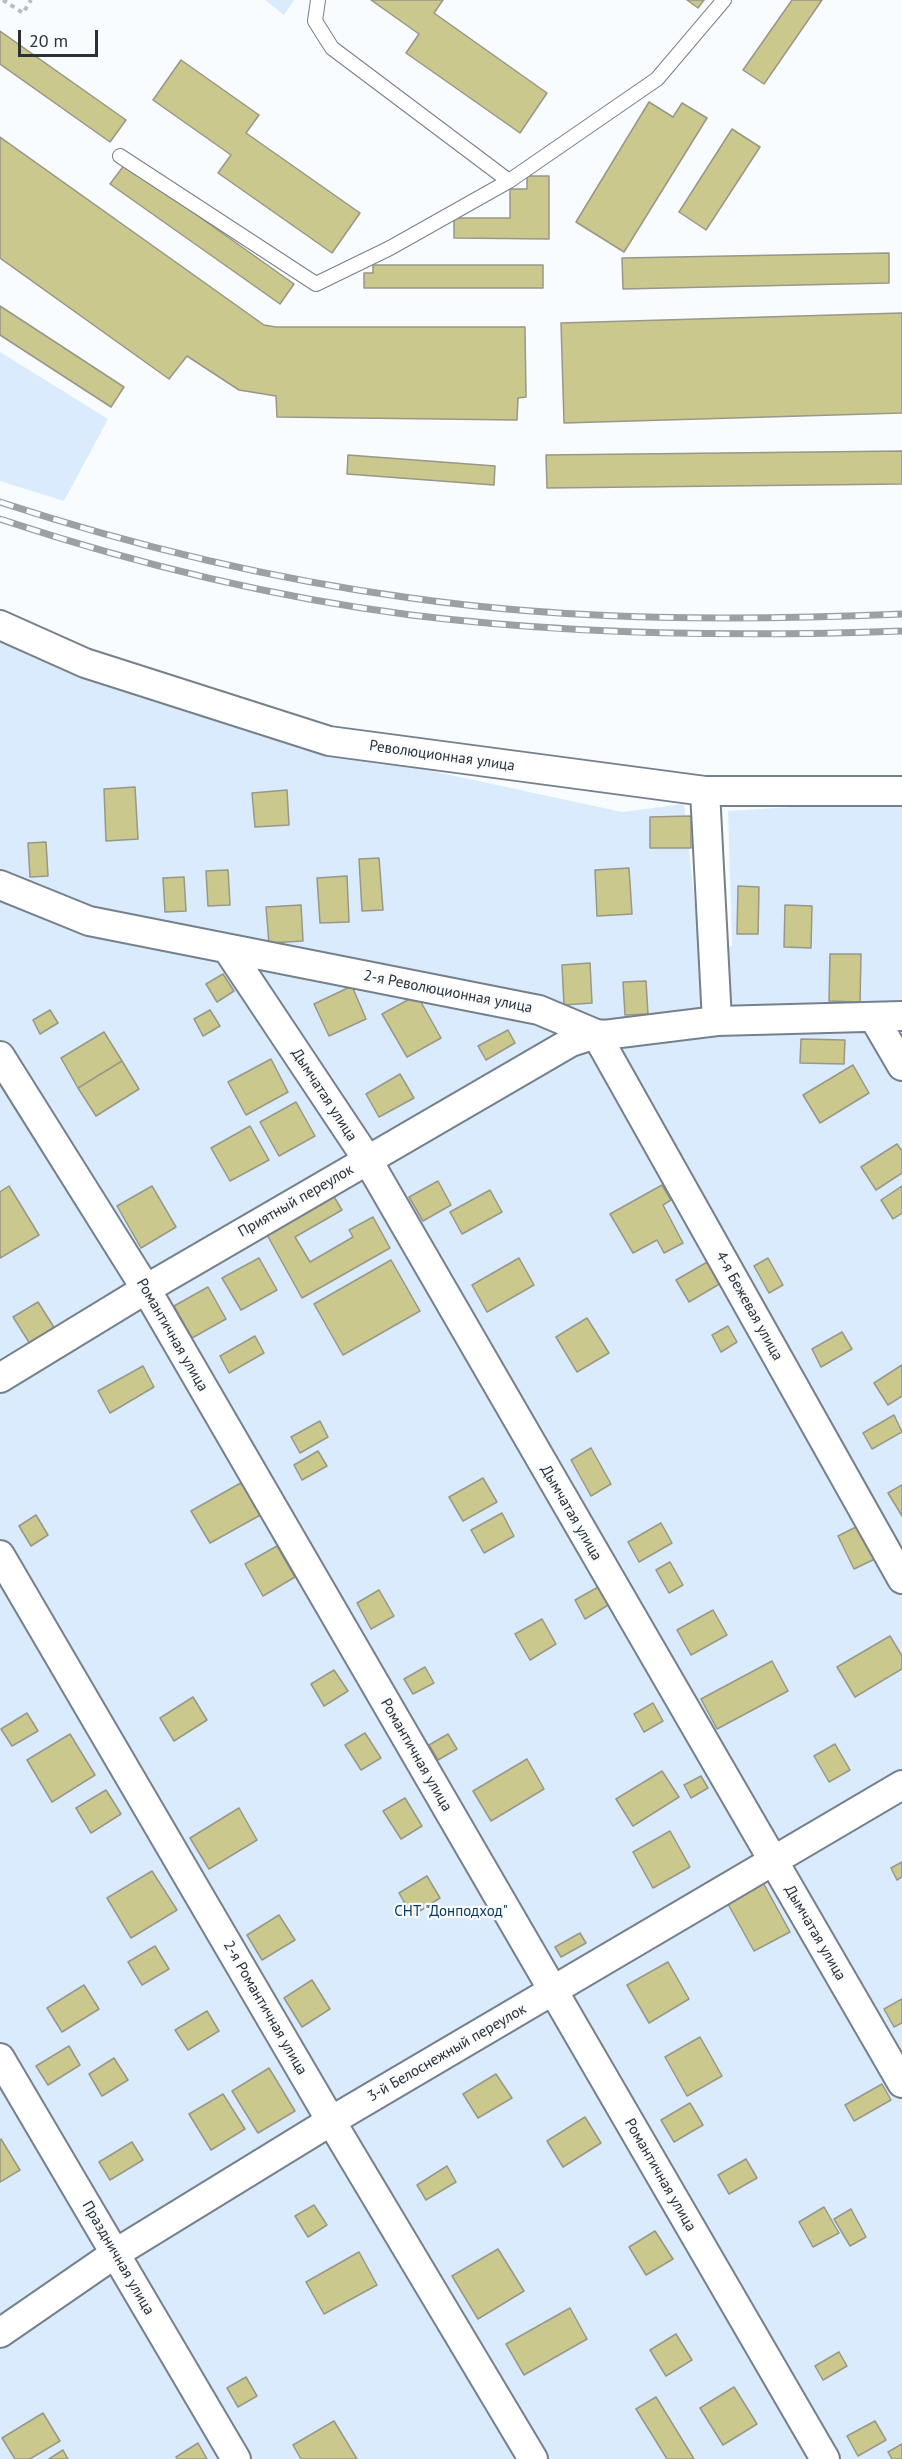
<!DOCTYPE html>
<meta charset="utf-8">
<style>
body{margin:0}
#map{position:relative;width:902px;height:2459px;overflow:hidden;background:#f9fcff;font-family:"PT Sans",sans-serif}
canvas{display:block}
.scale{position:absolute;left:18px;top:30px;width:80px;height:27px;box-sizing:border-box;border:3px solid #2b3035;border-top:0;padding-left:8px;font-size:18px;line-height:21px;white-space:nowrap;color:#2b3035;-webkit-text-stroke:4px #f9fcff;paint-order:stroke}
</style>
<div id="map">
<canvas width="902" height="2459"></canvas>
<div class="scale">20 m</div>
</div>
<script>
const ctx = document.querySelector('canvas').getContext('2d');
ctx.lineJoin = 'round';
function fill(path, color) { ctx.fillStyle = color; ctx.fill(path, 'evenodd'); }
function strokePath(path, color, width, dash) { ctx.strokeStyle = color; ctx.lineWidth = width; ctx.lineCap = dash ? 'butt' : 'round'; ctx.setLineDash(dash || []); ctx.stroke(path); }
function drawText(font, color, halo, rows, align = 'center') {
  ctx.font = font + ' "PT Sans",sans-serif'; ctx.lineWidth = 4.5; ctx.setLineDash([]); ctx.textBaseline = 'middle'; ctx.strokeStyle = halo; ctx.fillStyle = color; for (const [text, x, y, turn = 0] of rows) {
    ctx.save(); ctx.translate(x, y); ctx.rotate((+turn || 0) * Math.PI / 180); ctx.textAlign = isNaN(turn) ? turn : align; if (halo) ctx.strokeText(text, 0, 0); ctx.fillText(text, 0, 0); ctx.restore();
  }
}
const green = new Path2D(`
 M 265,0 L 294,0 L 284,15 Z
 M 0,352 L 108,419 L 64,501 L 0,481 Z
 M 0,638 L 247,731 L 622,812 L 684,804 L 700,952 L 732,946 L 728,811 L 902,800 L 902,2459 L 0,2459 Z`);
const building = new Path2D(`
 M 371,0 L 443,0 L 434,13 L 547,93 L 520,133 L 406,53 L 419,34 Z
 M 687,0 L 704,0 L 698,8 Z
 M 792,0 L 822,0 L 764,84 L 743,70 Z
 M 0,31 L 126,120 L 110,142 L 0,64 Z
 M 181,60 L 259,115 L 246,133 L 360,213 L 332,253 L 218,173 L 231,155 L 153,100 Z
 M 649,102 L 673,117 L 682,103 L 707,118 L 624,252 L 576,222 Z
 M 732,129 L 760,147 L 706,230 L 679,212 Z
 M 0,137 L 264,325 L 276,327 L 525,327 L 526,397 L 518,398 L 517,420 L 277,417 L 276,396 L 239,390 L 187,356 L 169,379 L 0,258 Z
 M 125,164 L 294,284 L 280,304 L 110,184 Z
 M 527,176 L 549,176 L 549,239 L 454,238 L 454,218 L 510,218 L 510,189 L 527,189 Z
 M 889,253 L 889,283 L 623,289 L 622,258 Z
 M 373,265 L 543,265 L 543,288 L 364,288 L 364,273 L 373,273 Z
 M 0,306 L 124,387 L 111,407 L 0,335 Z
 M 902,313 L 902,413 L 564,423 L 561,323 Z
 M 902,451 L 902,484 L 547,488 L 546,455 Z
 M 348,455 L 495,466 L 494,485 L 347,474 Z
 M 135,787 L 138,839 L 106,841 L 104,789 Z
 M 287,790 L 289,825 L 255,827 L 252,793 Z
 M 691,816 L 691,848 L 650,848 L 650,817 Z
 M 46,842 L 48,876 L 30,877 L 28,843 Z
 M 379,858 L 383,910 L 362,911 L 359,859 Z
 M 629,868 L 632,914 L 597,916 L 595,870 Z
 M 228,870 L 230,905 L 208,906 L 206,871 Z
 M 347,876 L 349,922 L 320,923 L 317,878 Z
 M 184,877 L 186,911 L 165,912 L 163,878 Z
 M 738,886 L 759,887 L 758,934 L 737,934 Z
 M 301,905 L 303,941 L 269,943 L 266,907 Z
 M 785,905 L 812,906 L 811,948 L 784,947 Z
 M 830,954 L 861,954 L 860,1002 L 829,1001 Z
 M 590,963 L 592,1003 L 564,1005 L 562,965 Z
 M 223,974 L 234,991 L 217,1002 L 206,984 Z
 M 646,981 L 648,1014 L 625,1015 L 623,982 Z
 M 352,986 L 366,1019 L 329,1036 L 314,1004 Z
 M 417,995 L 441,1038 L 407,1057 L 382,1014 Z
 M 50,1010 L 58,1023 L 40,1034 L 33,1020 Z
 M 210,1010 L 220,1026 L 203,1036 L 194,1019 Z
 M 508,1030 L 515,1043 L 486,1060 L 478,1046 Z
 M 104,1032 L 122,1061 L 78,1088 L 61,1058 Z
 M 801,1039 L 845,1040 L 844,1064 L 800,1063 Z
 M 271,1059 L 288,1092 L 246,1115 L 228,1082 Z
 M 122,1061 L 139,1089 L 96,1116 L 78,1088 Z
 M 853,1065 L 869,1093 L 820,1123 L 803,1095 Z
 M 400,1074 L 414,1098 L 379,1117 L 366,1094 Z
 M 296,1102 L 315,1136 L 279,1156 L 260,1122 Z
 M 250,1126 L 269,1160 L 230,1181 L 211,1148 Z
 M 897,1144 L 902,1151 L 902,1173 L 876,1190 L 861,1167 Z
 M 438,1181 L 451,1205 L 423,1221 L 409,1197 Z
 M 662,1185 L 671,1200 L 663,1205 L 683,1243 L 664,1253 L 657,1240 L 633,1253 L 610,1214 Z
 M 9,1186 L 39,1235 L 0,1258 L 0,1192 Z
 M 152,1186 L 176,1227 L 141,1248 L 117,1206 Z
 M 902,1186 L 902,1213 L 893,1219 L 881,1200 Z
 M 490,1190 L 502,1212 L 462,1234 L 450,1212 Z
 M 333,1195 L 342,1210 L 295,1237 L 310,1262 L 353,1237 L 349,1230 L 373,1217 L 390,1248 L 302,1298 L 266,1233 Z
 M 259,1258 L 277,1290 L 241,1310 L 222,1278 Z
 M 519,1258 L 534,1285 L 487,1312 L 472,1285 Z
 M 768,1258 L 783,1285 L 769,1293 L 754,1266 Z
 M 391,1260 L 420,1311 L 343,1355 L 314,1304 Z
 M 709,1261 L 721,1283 L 689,1302 L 676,1280 Z
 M 208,1287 L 226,1319 L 192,1338 L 174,1306 Z
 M 38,1302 L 57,1332 L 32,1347 L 13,1317 Z
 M 587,1318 L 609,1353 L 577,1372 L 556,1337 Z
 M 728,1326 L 737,1342 L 721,1352 L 712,1335 Z
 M 842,1332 L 852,1349 L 821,1367 L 812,1349 Z
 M 255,1336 L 264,1353 L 229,1373 L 220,1356 Z
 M 902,1365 L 902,1396 L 888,1405 L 874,1383 Z
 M 143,1366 L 154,1387 L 110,1413 L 98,1391 Z
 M 894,1415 L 902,1432 L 872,1449 L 863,1433 Z
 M 320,1421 L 328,1437 L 300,1453 L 291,1437 Z
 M 591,1448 L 611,1484 L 591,1496 L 571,1460 Z
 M 318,1451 L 327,1466 L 302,1480 L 294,1465 Z
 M 483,1478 L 497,1502 L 463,1521 L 449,1497 Z
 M 246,1480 L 264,1513 L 210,1543 L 191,1511 Z
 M 902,1485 L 902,1516 L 888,1493 Z
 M 502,1513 L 514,1536 L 484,1553 L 471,1530 Z
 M 36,1515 L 48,1535 L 31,1546 L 19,1526 Z
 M 661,1523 L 672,1543 L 639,1562 L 628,1542 Z
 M 862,1524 L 879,1557 L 854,1569 L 838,1536 Z
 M 277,1546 L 295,1577 L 263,1596 L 245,1564 Z
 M 670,1562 L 683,1585 L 669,1593 L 656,1570 Z
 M 600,1586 L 610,1604 L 585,1619 L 575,1600 Z
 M 379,1590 L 394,1616 L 371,1629 L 357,1603 Z
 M 713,1610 L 727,1635 L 691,1655 L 677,1630 Z
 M 542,1619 L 556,1644 L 530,1660 L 515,1634 Z
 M 890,1636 L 902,1656 L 902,1669 L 855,1697 L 837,1667 Z
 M 772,1661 L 788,1691 L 717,1729 L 701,1699 Z
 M 425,1667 L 434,1683 L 413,1694 L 404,1679 Z
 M 334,1670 L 348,1691 L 324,1706 L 311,1684 Z
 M 193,1697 L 207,1720 L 174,1741 L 160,1718 Z
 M 653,1703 L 663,1721 L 644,1732 L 634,1714 Z
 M 27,1713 L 38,1731 L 12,1746 L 1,1729 Z
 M 365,1733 L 381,1758 L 361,1770 L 345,1745 Z
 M 70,1734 L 95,1775 L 52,1802 L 27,1760 Z
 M 448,1734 L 457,1749 L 438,1760 L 429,1745 Z
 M 835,1744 L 850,1770 L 829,1782 L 814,1756 Z
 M 527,1759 L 544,1789 L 491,1821 L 473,1791 Z
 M 662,1771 L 679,1797 L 633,1826 L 616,1799 Z
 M 701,1776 L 708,1788 L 691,1798 L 684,1785 Z
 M 106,1790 L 121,1814 L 91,1833 L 76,1808 Z
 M 405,1798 L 422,1826 L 401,1839 L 383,1811 Z
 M 239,1808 L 257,1840 L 209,1869 L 190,1838 Z
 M 670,1831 L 690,1867 L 653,1888 L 633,1852 Z
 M 902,1862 L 902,1877 L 897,1880 L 891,1868 Z
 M 152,1871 L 177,1910 L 131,1938 L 107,1898 Z
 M 427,1876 L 440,1898 L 412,1916 L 399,1893 Z
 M 760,1877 L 790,1932 L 754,1951 L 724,1897 Z
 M 279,1915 L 295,1940 L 262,1960 L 247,1935 Z
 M 580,1933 L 586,1943 L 561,1957 L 555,1947 Z
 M 155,1946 L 169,1969 L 142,1985 L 128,1962 Z
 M 668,1962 L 689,1999 L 649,2023 L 627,1985 Z
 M 312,1980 L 330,2009 L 302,2027 L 284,1998 Z
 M 84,1985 L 99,2009 L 62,2032 L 47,2008 Z
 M 902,1999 L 902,2023 L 894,2027 L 884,2009 Z
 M 207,2011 L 219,2031 L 188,2050 L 175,2030 Z
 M 700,2037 L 722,2076 L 687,2096 L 665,2057 Z
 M 69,2046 L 80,2065 L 48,2085 L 36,2066 Z
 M 114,2058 L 128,2080 L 102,2096 L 89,2074 Z
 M 269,2068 L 295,2111 L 258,2133 L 232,2091 Z
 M 496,2074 L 512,2098 L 478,2118 L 463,2094 Z
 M 882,2084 L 891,2100 L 854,2121 L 845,2105 Z
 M 223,2094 L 245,2129 L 211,2150 L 189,2114 Z
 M 690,2103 L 703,2125 L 674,2142 L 661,2120 Z
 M 585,2117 L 601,2143 L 563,2167 L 547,2141 Z
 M 1,2139 L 20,2170 L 0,2182 L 0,2140 Z
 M 132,2142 L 143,2160 L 110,2180 L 99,2162 Z
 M 746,2159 L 757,2178 L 729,2194 L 718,2175 Z
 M 447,2166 L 456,2182 L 426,2200 L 417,2185 Z
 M 314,2205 L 327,2225 L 308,2237 L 295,2216 Z
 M 824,2207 L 839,2233 L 813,2247 L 799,2222 Z
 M 851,2209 L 866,2237 L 850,2246 L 834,2219 Z
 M 655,2231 L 673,2259 L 646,2275 L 629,2247 Z
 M 498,2249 L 524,2291 L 478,2319 L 452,2276 Z
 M 359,2252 L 377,2285 L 324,2314 L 306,2282 Z
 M 570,2308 L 587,2339 L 524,2375 L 506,2344 Z
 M 676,2334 L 692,2360 L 666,2376 L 650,2350 Z
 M 839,2352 L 847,2366 L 823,2380 L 815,2366 Z
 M 246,2377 L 257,2396 L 238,2407 L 227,2388 Z
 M 734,2387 L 757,2424 L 723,2445 L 700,2408 Z
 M 656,2397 L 694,2459 L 667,2459 L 636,2409 Z
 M 43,2413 L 60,2441 L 30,2459 L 15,2459 L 2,2438 Z
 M 334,2421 L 357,2459 L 301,2459 L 293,2445 Z
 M 875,2421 L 886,2440 L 858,2456 L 847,2436 Z
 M 198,2443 L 207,2459 L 177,2459 L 176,2457 Z
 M 902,2444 L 902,2459 L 892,2459 L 888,2452 Z
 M 63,2450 L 68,2459 L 49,2459 Z`);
const path = new Path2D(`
 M 3,0 L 23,13 L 31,0`);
const service = new Path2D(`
 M 318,0 L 315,21 L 332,48 L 509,181
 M 120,156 L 316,284 L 390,248 L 509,181 L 657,79 L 724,0`);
const minor = new Path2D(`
 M 0,625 L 85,663 L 329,741 L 705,791 L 902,791
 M 705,791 L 717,1021
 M 0,885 L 89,921 L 539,1010 L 596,1034 L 604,1035 L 717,1021 L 902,1016
 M 228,950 L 367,1159 L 902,2083
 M 874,1018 L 902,1066
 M 0,1056 L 146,1289 L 825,2459
 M 0,1378 L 146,1289 L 571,1042 L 596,1034 L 902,1579
 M 0,1555 L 331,2121 L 533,2459
 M 0,2058 L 236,2459
 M 0,2333 L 116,2253 L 331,2121 L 902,1785`);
const rail = new Path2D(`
 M 0,502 C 134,546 272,579 411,598 C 573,621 739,621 902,614
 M 0,519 C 133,563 272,597 411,615 C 574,635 738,637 902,631`);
const streetNames = [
 ["Революционная улица",442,756,8],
 ["2-я Революционная улица",448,992,11],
 ["Дымчатая улица",324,1095,57],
 ["Приятный переулок",296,1201,-30],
 ["4-я Бежевая улица",749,1306,61],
 ["Романтичная улица",172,1335,60],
 ["Дымчатая улица",571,1513,60],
 ["Романтичная улица",416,1755,60],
 ["Дымчатая улица",815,1933,60],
 ["2-я Романтичная улица",265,2008,60],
 ["3-й Белоснежный переулок",447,2053,-30],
 ["Романтичная улица",660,2175,60],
 ["Праздничная улица",118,2258,60]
];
const parkNames = [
 ["СНТ \"Донподход\"",451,1912]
];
fill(green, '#d9ebfc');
fill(building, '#cbc88d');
strokePath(building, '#989788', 1.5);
strokePath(service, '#75808c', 16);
strokePath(minor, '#75808c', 32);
strokePath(path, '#b9bdc0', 4, [4.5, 4.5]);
strokePath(service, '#fff', 14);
strokePath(minor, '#fff', 28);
strokePath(rail, '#9ca0a4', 7);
strokePath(rail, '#f9fcff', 4.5, [14]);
drawText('15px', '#2b3035', '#f9fcff', streetNames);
drawText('15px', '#073a62', '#f9fcff', parkNames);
</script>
